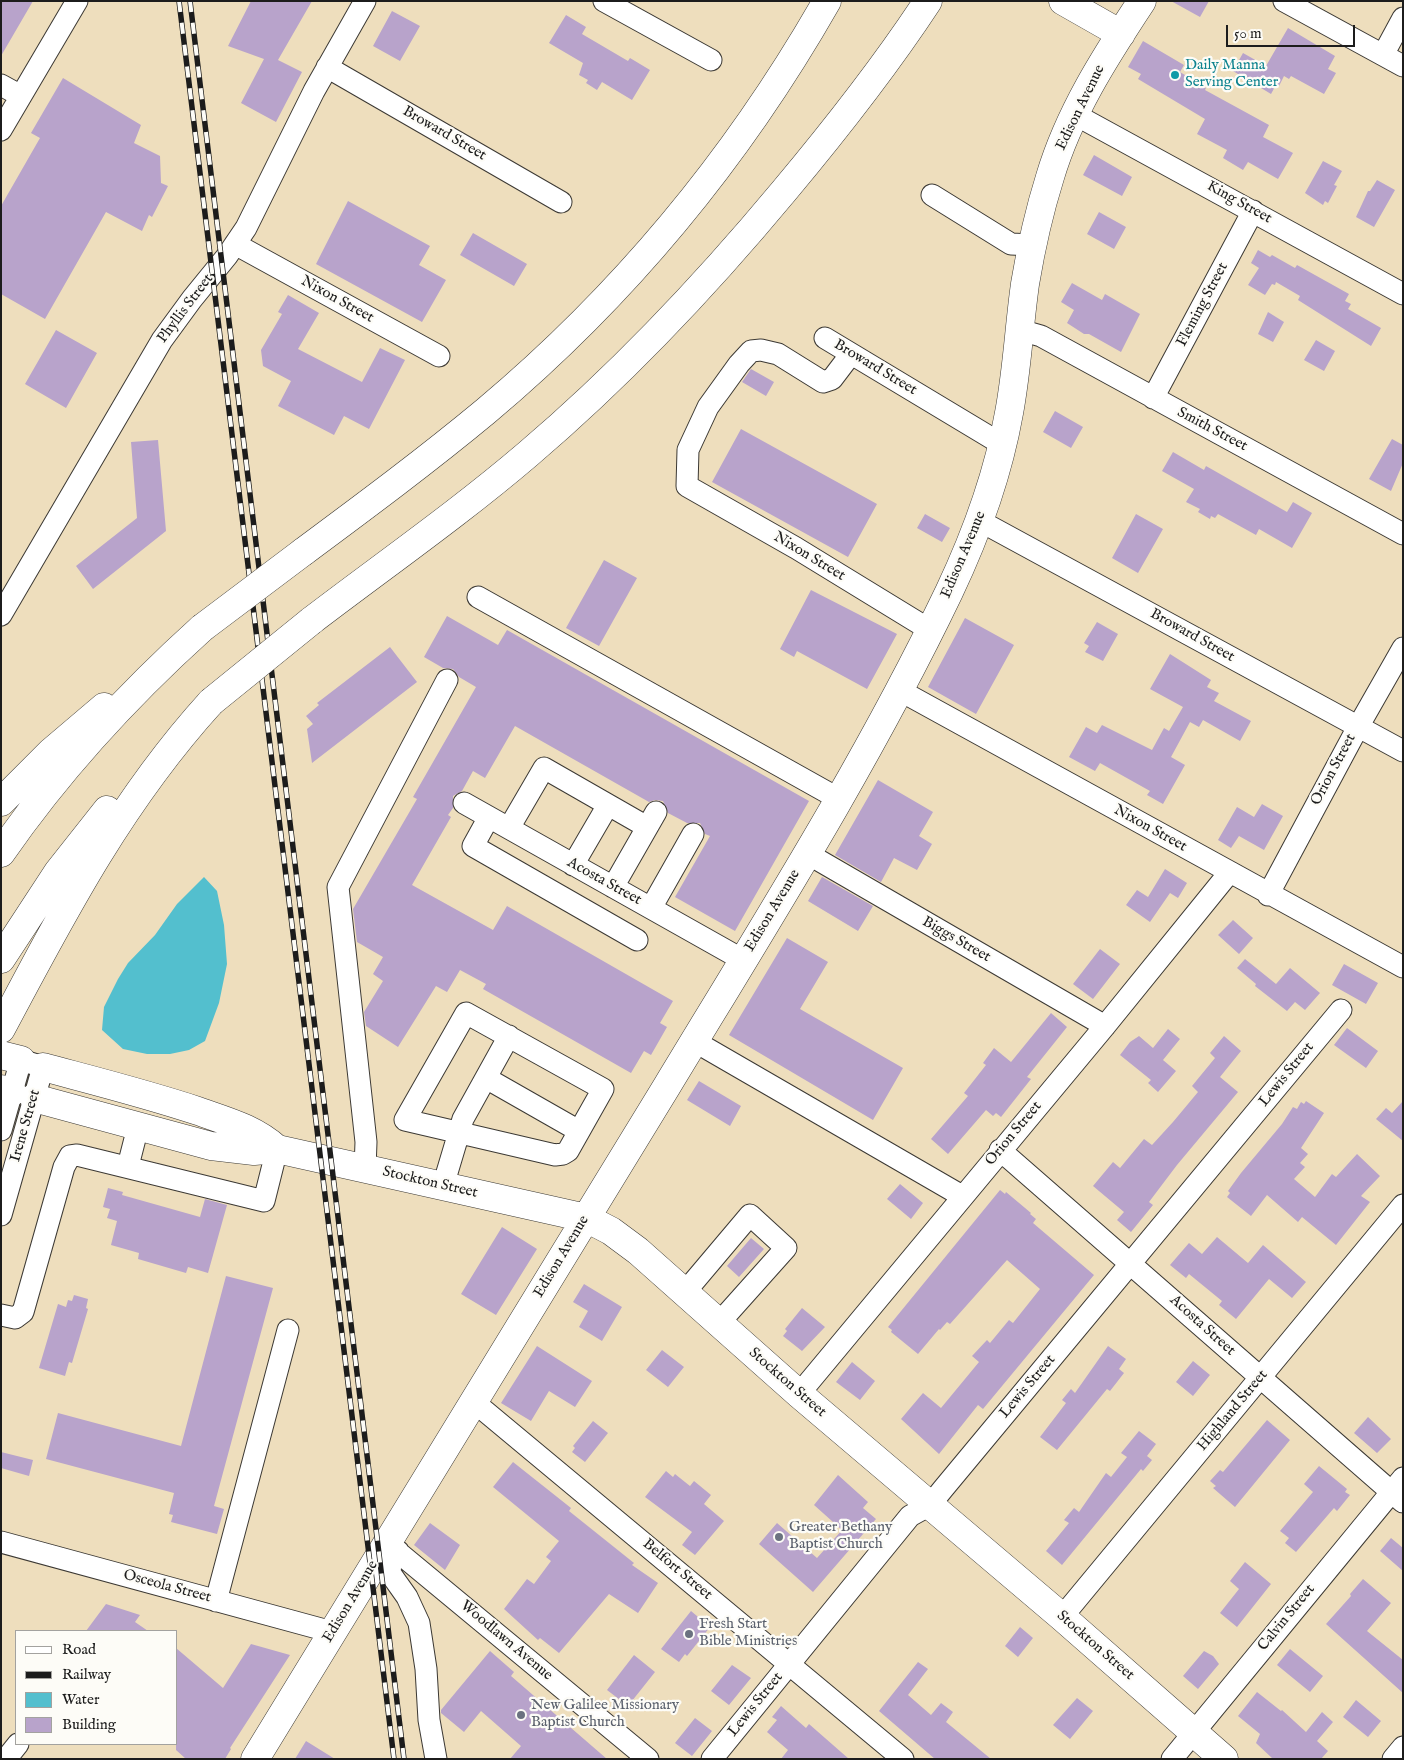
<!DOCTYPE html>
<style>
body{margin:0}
#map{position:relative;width:1404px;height:1760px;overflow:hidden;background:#eedebd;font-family:"IM FELL English",serif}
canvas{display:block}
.frame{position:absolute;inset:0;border:2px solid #1c1c1c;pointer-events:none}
.legend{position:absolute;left:15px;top:1630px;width:162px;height:115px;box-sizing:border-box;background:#fdfcf7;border:1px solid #a3a29f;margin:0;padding:6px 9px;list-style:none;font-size:15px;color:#1c1c1c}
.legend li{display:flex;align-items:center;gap:10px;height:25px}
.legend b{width:25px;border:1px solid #a3a29f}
.scale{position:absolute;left:1226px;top:25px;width:129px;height:22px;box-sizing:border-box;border:2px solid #1c1c1c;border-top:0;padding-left:6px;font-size:15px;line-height:18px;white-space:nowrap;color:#1c1c1c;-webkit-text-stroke:4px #fdfcf7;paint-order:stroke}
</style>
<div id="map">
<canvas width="1404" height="1760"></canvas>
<div class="frame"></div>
<ul class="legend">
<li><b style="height:6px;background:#fff"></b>Road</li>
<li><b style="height:6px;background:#1c1c1c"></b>Railway</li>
<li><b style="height:14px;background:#53bfce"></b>Water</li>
<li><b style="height:14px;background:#b8a3cb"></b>Building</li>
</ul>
<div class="scale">50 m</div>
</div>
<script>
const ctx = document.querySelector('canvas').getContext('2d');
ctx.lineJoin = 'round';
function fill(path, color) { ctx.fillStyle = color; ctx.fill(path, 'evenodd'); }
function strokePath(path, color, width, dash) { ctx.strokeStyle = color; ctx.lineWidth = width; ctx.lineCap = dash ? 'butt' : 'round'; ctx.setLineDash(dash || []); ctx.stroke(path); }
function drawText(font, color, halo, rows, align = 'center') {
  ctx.font = font + ' "IM FELL English",serif'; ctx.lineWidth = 4.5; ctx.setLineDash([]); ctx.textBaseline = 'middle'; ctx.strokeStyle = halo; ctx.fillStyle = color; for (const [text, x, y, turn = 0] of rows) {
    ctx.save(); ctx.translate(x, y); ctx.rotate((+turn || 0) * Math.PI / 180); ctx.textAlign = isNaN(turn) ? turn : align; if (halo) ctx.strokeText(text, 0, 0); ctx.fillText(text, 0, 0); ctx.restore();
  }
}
const water = new Path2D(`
 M 204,877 L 217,891 L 224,925 L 227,964 L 219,1003 L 205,1041 L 189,1050 L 170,1054 L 147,1054 L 123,1049 L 102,1030 L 104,1007 L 118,979 L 128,963 L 155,935 L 177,904 Z`);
const building = new Path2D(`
 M 1,1 L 33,1 L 1,56 Z
 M 251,1 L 312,1 L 278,60 L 302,72 L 276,122 L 241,103 L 264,59 L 228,46 Z
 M 1171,1 L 1209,1 L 1200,17 Z
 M 392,11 L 420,26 L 400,61 L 373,46 Z
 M 566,15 L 586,27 L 582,34 L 628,61 L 630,58 L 650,70 L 632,100 L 602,82 L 597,90 L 586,83 L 588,80 L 579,75 L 583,63 L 549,43 Z
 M 1288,28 L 1335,56 L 1328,69 L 1336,73 L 1324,94 L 1291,76 L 1289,79 L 1284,76 L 1279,86 L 1276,85 L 1271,94 L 1233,71 L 1243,53 L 1266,66 Z
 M 1143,41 L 1184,65 L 1180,72 L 1206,88 L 1205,90 L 1269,125 L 1263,137 L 1293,153 L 1278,179 L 1248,162 L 1243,170 L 1223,158 L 1227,150 L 1197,134 L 1205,119 L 1138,79 L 1141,74 L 1128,67 Z
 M 63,78 L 141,125 L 134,143 L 160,156 L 161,183 L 168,186 L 152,217 L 149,215 L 142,231 L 106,212 L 45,319 L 1,294 L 1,206 L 40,138 L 31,133 Z
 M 1094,155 L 1132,177 L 1122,196 L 1083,175 Z
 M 1323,161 L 1342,171 L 1334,185 L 1337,186 L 1328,203 L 1325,201 L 1323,205 L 1305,193 Z
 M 1377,180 L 1395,190 L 1374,227 L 1356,217 L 1368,191 L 1370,191 Z
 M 348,201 L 430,246 L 419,265 L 446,280 L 422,322 L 316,264 Z
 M 1099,212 L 1126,227 L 1114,249 L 1087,234 Z
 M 473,233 L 527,264 L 514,286 L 460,255 Z
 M 1258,250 L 1270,257 L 1272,255 L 1295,268 L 1297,265 L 1349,294 L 1345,301 L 1351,304 L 1348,309 L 1381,328 L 1371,346 L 1298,300 L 1300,296 L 1276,282 L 1275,285 L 1272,284 L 1265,295 L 1248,285 L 1259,268 L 1251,263 Z
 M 1072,283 L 1102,300 L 1105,294 L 1140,314 L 1121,352 L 1089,334 L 1084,334 L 1067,323 L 1074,310 L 1061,302 Z
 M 288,295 L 319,313 L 298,349 L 362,382 L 380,348 L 405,360 L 369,429 L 344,416 L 334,435 L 278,406 L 291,381 L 263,366 L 261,350 L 282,314 L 278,312 Z
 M 1268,312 L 1284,322 L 1273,342 L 1258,334 Z
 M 56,330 L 97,353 L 66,408 L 25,384 Z
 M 1316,340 L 1335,351 L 1324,371 L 1304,360 Z
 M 751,369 L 774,382 L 766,396 L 742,382 Z
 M 1055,411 L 1083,427 L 1071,448 L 1043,432 Z
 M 741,429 L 877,504 L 848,557 L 712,482 Z
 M 1392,439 L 1403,445 L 1403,463 L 1391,491 L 1369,479 Z
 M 158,440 L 166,531 L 93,589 L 76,566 L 137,518 L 131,442 Z
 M 1173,452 L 1204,470 L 1206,466 L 1287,512 L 1293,502 L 1312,513 L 1292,548 L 1259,529 L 1256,535 L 1218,514 L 1215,518 L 1211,516 L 1210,519 L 1198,512 L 1200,509 L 1186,502 L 1194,489 L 1162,471 Z
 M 925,514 L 950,528 L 942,542 L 917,528 Z
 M 1136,514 L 1163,529 L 1138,573 L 1112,558 Z
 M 604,560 L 637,578 L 599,646 L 566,628 Z
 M 811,590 L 897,634 L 867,689 L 797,651 L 794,657 L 780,649 Z
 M 447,616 L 498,645 L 507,630 L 809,801 L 735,931 L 675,897 L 710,836 L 705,834 L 700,823 L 687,823 L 668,813 L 663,801 L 655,800 L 649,802 L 515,726 L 485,778 L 473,771 L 462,791 L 453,796 L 453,808 L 448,815 L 451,817 L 412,885 L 493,930 L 507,906 L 673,1001 L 660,1023 L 667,1027 L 651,1055 L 644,1051 L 631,1073 L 483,989 L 486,984 L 460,970 L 447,992 L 436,986 L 398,1047 L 366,1026 L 364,1012 L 383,981 L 373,974 L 383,957 L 357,942 L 353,909 L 417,799 L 413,797 L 476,687 L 459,677 L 453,669 L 443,668 L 424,657 Z
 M 965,618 L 1014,645 L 976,714 L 928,687 Z
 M 1097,622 L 1118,634 L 1103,661 L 1085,652 L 1089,646 L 1084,643 Z
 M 390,647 L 417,682 L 312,763 L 307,729 L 313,724 L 306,716 L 319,705 L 317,703 Z
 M 1170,654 L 1211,680 L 1207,687 L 1219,693 L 1214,701 L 1251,721 L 1240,741 L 1203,720 L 1199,727 L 1190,722 L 1171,757 L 1185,765 L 1163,804 L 1147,795 L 1150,791 L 1100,763 L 1095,771 L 1069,757 L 1086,727 L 1097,733 L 1102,725 L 1152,750 L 1164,728 L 1169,731 L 1183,707 L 1150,689 Z
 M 878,780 L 933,812 L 919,836 L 932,844 L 917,870 L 894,858 L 881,882 L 835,855 Z
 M 1262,804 L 1283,816 L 1264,850 L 1239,836 L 1231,848 L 1218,840 L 1237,807 L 1254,817 Z
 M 1165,869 L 1187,883 L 1178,898 L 1170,893 L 1150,922 L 1126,905 L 1137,890 L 1148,897 Z
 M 822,877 L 873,906 L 858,931 L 808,901 Z
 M 1233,920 L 1253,938 L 1239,954 L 1218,935 Z
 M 787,938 L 828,962 L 800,1009 L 903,1068 L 873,1120 L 729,1035 Z
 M 1100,949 L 1120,964 L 1093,999 L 1073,984 Z
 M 1245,959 L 1276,984 L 1290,968 L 1320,993 L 1305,1010 L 1295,1002 L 1287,1011 L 1255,986 L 1256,984 L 1237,968 Z
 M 1344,964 L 1378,983 L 1366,1004 L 1332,985 Z
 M 1051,1013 L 1067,1027 L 1027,1077 L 1031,1079 L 1001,1117 L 996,1113 L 993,1116 L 986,1110 L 948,1154 L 931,1139 L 968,1096 L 964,1093 L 986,1065 L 983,1063 L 994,1048 L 1011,1062 Z
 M 1347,1028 L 1378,1051 L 1366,1068 L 1334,1045 Z
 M 1168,1029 L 1180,1039 L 1163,1060 L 1176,1071 L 1158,1092 L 1148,1083 L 1151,1080 L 1120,1055 L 1130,1042 L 1139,1036 L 1153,1048 Z
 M 1224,1036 L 1241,1051 L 1220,1077 L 1238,1092 L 1177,1165 L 1149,1202 L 1153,1205 L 1131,1232 L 1117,1220 L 1124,1212 L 1093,1186 L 1113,1162 L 1120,1168 L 1144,1139 L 1152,1145 L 1173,1122 L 1198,1092 L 1192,1086 L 1215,1058 L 1210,1053 Z
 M 699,1081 L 741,1106 L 730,1126 L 687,1100 Z
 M 1306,1101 L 1324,1113 L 1301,1148 L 1308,1154 L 1300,1163 L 1305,1167 L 1294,1179 L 1315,1197 L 1332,1174 L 1336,1177 L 1357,1154 L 1380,1176 L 1361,1196 L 1370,1202 L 1336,1245 L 1302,1217 L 1298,1222 L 1267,1195 L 1251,1216 L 1227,1197 L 1230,1193 L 1228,1191 L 1241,1173 L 1282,1124 L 1293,1107 L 1297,1109 L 1301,1102 L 1304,1104 Z
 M 1403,1101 L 1403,1141 L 1376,1119 L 1386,1108 L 1392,1113 Z
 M 900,1184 L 923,1203 L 911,1219 L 887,1199 Z
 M 108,1188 L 123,1192 L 122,1195 L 200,1217 L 205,1199 L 227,1205 L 208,1273 L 188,1267 L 186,1273 L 138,1259 L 139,1253 L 111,1245 L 117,1221 L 107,1218 L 110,1209 L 103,1207 Z
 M 1000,1190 L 1005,1194 L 1006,1192 L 1031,1213 L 1030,1214 L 1036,1219 L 1033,1223 L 1094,1275 L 983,1409 L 978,1405 L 939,1454 L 901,1419 L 923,1393 L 941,1408 L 979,1362 L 972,1356 L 987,1340 L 990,1343 L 1009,1320 L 1013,1323 L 1040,1289 L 1007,1260 L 950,1324 L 947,1322 L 940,1330 L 939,1329 L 918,1354 L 891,1332 L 892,1330 L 888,1327 Z
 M 502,1227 L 537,1249 L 496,1315 L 461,1294 Z
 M 1217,1237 L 1248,1263 L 1263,1245 L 1306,1282 L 1292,1298 L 1269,1279 L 1236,1319 L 1219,1305 L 1222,1301 L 1189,1274 L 1186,1278 L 1170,1265 L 1189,1243 L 1202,1254 Z
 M 751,1238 L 764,1249 L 739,1277 L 727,1266 Z
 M 226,1276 L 273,1288 L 214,1506 L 224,1509 L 217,1534 L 171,1522 L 173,1515 L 169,1514 L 174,1493 L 46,1459 L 58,1413 L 181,1446 Z
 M 584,1284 L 622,1307 L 602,1341 L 579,1327 L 588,1311 L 573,1302 Z
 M 74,1295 L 88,1299 L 86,1308 L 88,1309 L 72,1363 L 69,1362 L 65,1376 L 39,1368 L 58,1304 L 66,1307 L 68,1300 L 72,1301 Z
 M 802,1308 L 825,1327 L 802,1351 L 783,1336 L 787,1331 L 785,1329 Z
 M 537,1346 L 592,1381 L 575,1407 L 549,1391 L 531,1421 L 501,1403 Z
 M 1108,1346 L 1126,1359 L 1119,1369 L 1124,1373 L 1110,1391 L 1107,1389 L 1057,1450 L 1040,1437 L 1066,1403 L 1062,1400 L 1071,1389 L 1075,1393 Z
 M 662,1350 L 684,1367 L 668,1387 L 646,1370 Z
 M 1193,1361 L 1210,1375 L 1193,1396 L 1176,1382 Z
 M 852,1362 L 875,1381 L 860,1400 L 836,1382 Z
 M 1368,1417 L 1391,1439 L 1377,1453 L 1354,1433 Z
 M 1267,1420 L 1290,1440 L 1235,1507 L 1213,1488 L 1216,1486 L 1210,1481 L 1220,1470 L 1223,1472 Z
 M 593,1421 L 608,1433 L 585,1462 L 572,1452 L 575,1448 L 573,1446 Z
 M 1139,1431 L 1156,1444 L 1147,1456 L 1152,1460 L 1143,1471 L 1141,1469 L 1062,1565 L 1046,1551 L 1069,1523 L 1064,1520 L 1074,1508 L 1079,1512 L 1106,1473 L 1111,1477 L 1127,1457 L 1121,1453 Z
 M 1,1452 L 33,1460 L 29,1476 L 1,1468 Z
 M 513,1462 L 571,1508 L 569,1511 L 634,1563 L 632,1565 L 658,1583 L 638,1613 L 609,1594 L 559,1653 L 540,1638 L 538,1640 L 504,1609 L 527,1579 L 534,1584 L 551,1561 L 546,1557 L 559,1541 L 493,1487 Z
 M 1319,1466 L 1347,1489 L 1345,1492 L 1350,1495 L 1337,1511 L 1334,1508 L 1296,1552 L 1285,1543 L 1289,1538 L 1280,1531 L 1313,1492 L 1304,1484 Z
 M 666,1471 L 673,1477 L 675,1474 L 690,1486 L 694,1481 L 711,1495 L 704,1504 L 724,1521 L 695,1555 L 682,1545 L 692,1532 L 645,1497 Z
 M 838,1475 L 868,1502 L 863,1508 L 876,1519 L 813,1592 L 759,1544 L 777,1523 L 817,1558 L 842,1530 L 814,1505 Z
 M 430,1523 L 460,1545 L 445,1570 L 414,1545 Z
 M 1391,1538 L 1403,1548 L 1403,1571 L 1380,1551 Z
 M 1245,1562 L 1271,1584 L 1237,1627 L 1220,1613 L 1239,1589 L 1230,1581 Z
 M 1363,1579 L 1391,1603 L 1367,1631 L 1403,1660 L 1403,1693 L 1326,1624 L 1351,1596 L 1350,1594 Z
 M 106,1604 L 140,1615 L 135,1622 L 148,1631 L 86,1631 Z
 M 691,1611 L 710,1627 L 687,1656 L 685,1654 L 679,1662 L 661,1649 Z
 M 1020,1627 L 1033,1638 L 1018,1657 L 1005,1646 Z
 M 251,1644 L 290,1655 L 230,1748 L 231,1749 L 225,1759 L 186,1759 L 176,1750 L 176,1648 L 223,1688 Z
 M 1290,1649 L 1323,1676 L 1310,1692 L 1277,1665 Z
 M 490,1651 L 514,1672 L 511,1676 L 607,1759 L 510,1759 L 521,1746 L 481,1711 L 464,1732 L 441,1713 L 441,1710 Z
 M 1204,1651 L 1213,1656 L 1219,1664 L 1198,1689 L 1183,1676 Z
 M 634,1655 L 655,1672 L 628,1706 L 607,1690 Z
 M 918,1662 L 928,1669 L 908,1695 L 931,1715 L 941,1703 L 953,1712 L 946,1722 L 991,1759 L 935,1759 L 879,1711 Z
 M 732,1665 L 751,1678 L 729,1705 L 711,1691 Z
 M 1257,1692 L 1281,1711 L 1282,1710 L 1306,1732 L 1322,1712 L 1333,1722 L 1317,1741 L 1328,1751 L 1321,1759 L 1273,1759 L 1256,1743 L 1260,1734 L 1238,1716 Z
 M 1077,1698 L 1093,1711 L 1070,1739 L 1053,1725 Z
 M 1356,1700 L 1381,1721 L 1368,1737 L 1343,1717 Z
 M 781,1706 L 806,1728 L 809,1724 L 849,1759 L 781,1759 L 788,1750 L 767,1732 L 777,1720 L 772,1717 Z
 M 695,1718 L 712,1731 L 692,1756 L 675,1743 Z
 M 306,1741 L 335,1759 L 295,1759 Z`);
const minor = new Path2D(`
 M 604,1 L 711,60
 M 1284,1 L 1403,66
 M 1383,55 L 1403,18
 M 327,67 L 561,202
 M 1,85 L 21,96
 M 1074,114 L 1403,294
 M 1,130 L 77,1
 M 932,195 L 1011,244 L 1033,245
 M 235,244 L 439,356
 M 1020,330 L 1041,336 L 1403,534
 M 825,338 L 1003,445
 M 851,354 L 832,379 L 823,382 L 778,354 L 761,350 L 751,351 L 739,364 L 708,407 L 688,450 L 687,486 L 796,548 L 930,630
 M 1153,398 L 1253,211
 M 980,521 L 1403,751
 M 478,597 L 839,799
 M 1,615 L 162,340 L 192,299 L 227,256 L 246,228 L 314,91 L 365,1
 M 899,690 L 1403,967
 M 464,803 L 743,960
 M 489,817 L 473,846 L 637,940
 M 509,828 L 544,768 L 647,827
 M 808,854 L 1105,1026
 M 573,865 L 608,805
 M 613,887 L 656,812
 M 1268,895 L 1358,727 L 1403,648
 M 651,908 L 693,834
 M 466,1013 L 603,1089 L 568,1151 L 563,1154 L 555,1155 L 405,1120 Z
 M 694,1041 L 962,1196
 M 486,1078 L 579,1131
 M 1,1130 L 21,1060 L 43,1067 L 1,1215
 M 1000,1150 L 1403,1502
 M 128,1166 L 138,1127
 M 365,1169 L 366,1142 L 338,887 L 447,680
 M 443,1186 L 463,1119 L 509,1036
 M 685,1292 L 750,1215 L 786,1248 L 719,1323
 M 1,1315 L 15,1318 L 23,1312 L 64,1167 L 70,1156 L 77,1155 L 264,1201 L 277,1149
 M 799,1394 L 1105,1026 L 1229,873
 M 474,1402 L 903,1759
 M 1,1542 L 332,1632
 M 387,1543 L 648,1759
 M 398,1551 L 391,1562 L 390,1573 L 407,1597 L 419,1623 L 426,1669 L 429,1720 L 436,1759
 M 216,1601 L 288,1330
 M 1062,1617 L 1403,1205
 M 6,1759 L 18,1744
 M 712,1759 L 910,1516 L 930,1505 L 943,1489 L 1341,1010
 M 1172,1759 L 1403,1478
 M 1393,1759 L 1403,1747`);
const major = new Path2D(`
 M 1063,1 L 1121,34
 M 1,1055 L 21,1060
 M 43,1067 C 95,1081 147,1094 198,1111 C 226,1121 254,1128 277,1149
 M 1,1089 L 12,1092
 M 34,1098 L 211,1146 L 254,1151 L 277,1149 L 586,1218 L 611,1231 L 638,1251 L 799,1394 L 1062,1617 L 1224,1759
 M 255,1759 C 392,1535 530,1311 667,1086 C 765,924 867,763 949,592 C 976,535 998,475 1009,413 C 1017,371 1019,327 1025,284 C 1031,248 1039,212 1050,177 C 1069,113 1105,57 1142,1`);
const highway = new Path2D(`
 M 303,552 C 365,506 427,460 486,411 C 624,295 738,157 827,1
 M 311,621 C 383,566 459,513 528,454 C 622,374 705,286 784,191 C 835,130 884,68 928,1
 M 1,802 L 51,752 L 104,707
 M 1,853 C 57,772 130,693 202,628
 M 1,959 L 58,872 L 107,810
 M 1,1029 C 63,912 121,801 211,702`);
const rail = new Path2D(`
 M 179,1 L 394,1759
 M 190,1 L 404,1759`);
const highwayBridge = new Path2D(`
 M 202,628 L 303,552
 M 211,702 L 311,621`);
const markers = [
 [1175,75,5,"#0f9aa8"],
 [779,1537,5,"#6b7280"],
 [689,1634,5,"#6b7280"],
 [521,1715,5,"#6b7280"]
];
const cultureNames = [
 ["Daily Manna",1185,66],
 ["Serving Center",1185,83]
];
const streetNames = [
 ["Edison Avenue",1081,108,-64],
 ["Broward Street",444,134,30],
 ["King Street",1239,203,29],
 ["Nixon Street",337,300,29],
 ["Fleming Street",1203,305,-62],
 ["Phyllis Street",186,309,-53],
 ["Broward Street",875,368,31],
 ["Smith Street",1212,430,28],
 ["Edison Avenue",964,555,-67],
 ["Nixon Street",809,557,31],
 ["Broward Street",1192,636,29],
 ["Orion Street",1334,770,-62],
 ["Nixon Street",1150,829,29],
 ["Acosta Street",604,882,29],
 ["Edison Avenue",773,911,-59],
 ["Biggs Street",956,940,30],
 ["Lewis Street",1287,1075,-51],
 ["Irene Street",26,1126,-74],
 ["Orion Street",1014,1134,-50],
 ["Stockton Street",430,1183,13],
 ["Edison Avenue",562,1257,-59],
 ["Acosta Street",1202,1326,42],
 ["Stockton Street",787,1383,41],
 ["Lewis Street",1028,1387,-50],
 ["Highland Street",1233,1411,-50],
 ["Belfort Street",677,1570,40],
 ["Osceola Street",167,1587,15],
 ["Edison Avenue",351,1602,-59],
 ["Calvin Street",1287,1618,-51],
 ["Woodlawn Avenue",506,1641,40],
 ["Stockton Street",1095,1646,41],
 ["Lewis Street",756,1705,-51]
];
const worshipNames = [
 ["Greater Bethany",789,1528],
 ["Baptist Church",789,1545],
 ["Fresh Start",699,1625],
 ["Bible Ministries",699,1642],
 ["New Galilee Missionary",531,1706],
 ["Baptist Church",531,1723]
];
fill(water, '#53bfce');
fill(building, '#b8a3cb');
strokePath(minor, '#3c3934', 23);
strokePath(major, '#3c3934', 29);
strokePath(highway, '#3c3934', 29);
strokePath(minor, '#fff', 21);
strokePath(major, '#fff', 28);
strokePath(highway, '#fff', 28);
strokePath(rail, '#1c1c1c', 5.5);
strokePath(rail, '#fdfcf7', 4, [11]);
strokePath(highwayBridge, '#3c3934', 29, []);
strokePath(highwayBridge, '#fff', 28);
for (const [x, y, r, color] of markers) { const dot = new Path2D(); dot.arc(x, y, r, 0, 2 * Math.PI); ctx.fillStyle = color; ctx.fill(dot); strokePath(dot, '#fdfcf7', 2); }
drawText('15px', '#0d838f', '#fdfcf7', cultureNames, 'left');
drawText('15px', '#1c1c1c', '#fdfcf7', streetNames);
drawText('15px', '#5b616d', '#fdfcf7', worshipNames, 'left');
</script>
